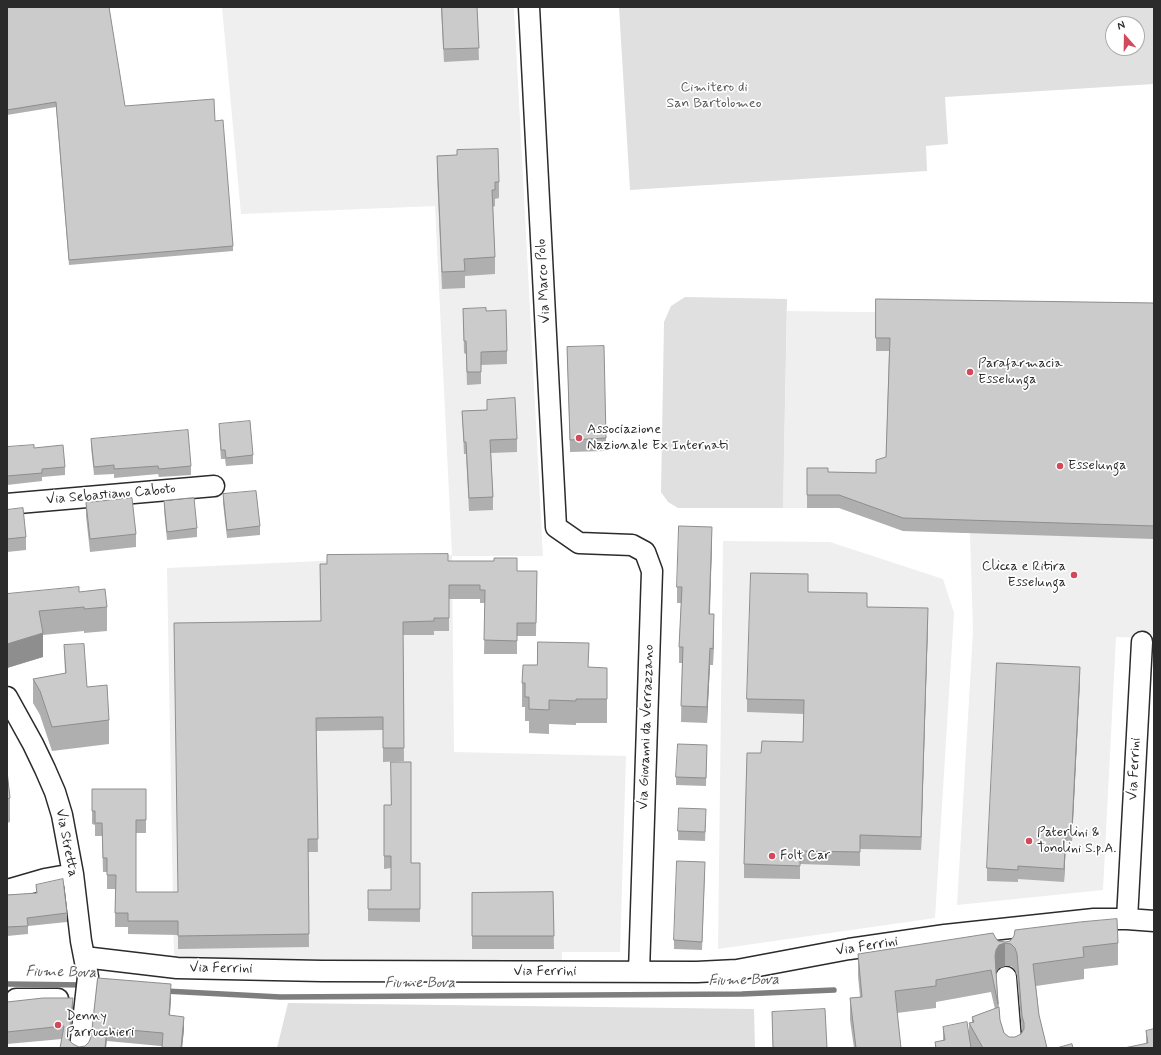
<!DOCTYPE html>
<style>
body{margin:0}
#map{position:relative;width:1161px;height:1055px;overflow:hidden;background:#fff;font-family:Mynerve,sans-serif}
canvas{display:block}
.frame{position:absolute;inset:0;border:8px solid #2b2b2b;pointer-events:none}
.north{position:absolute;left:1105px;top:16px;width:40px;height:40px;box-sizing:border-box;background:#fff;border:1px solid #aaa;border-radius:50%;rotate:340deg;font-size:11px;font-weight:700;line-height:16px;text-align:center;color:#2b2b2b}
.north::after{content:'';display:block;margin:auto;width:14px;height:18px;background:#d1495b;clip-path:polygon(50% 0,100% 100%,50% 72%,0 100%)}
</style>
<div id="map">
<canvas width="1161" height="1055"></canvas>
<div class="frame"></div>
<div class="north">N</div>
</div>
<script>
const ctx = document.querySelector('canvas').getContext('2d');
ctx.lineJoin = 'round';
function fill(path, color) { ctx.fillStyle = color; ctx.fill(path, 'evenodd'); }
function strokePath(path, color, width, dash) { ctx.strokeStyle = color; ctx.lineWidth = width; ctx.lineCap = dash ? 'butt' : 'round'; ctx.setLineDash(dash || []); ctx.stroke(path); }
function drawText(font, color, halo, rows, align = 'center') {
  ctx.font = font + ' Mynerve,sans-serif'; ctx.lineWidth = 3.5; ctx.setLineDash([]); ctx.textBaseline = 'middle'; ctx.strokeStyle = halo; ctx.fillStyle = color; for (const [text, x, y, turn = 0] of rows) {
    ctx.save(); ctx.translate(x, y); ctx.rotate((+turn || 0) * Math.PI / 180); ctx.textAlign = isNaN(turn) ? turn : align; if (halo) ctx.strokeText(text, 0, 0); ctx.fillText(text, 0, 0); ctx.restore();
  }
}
const built = new Path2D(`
 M 222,7 L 514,7 L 543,556 L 452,556 L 454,752 L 626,756 L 620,952 L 562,952 L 562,965 L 174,959 L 167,568 L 452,555 L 435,206 L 241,214 Z
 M 787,311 L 1154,316 L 1154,638 L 1116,637 L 1103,890 L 957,905 L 973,631 L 970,533 L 903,531 L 839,508 L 783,508 Z
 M 723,541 L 830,542 L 943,579 L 954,613 L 935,918 L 718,949 Z`);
const green = new Path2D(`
 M 619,7 L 1154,7 L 1154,84 L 945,97 L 948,144 L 926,146 L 927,171 L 630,190 ZM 1113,24 L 1137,24 L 1137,48 L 1113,48 Z
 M 685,297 L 787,299 L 783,508 L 678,508 L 668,502 L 661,492 L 664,322 L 671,306 Z
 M 288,1003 L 754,1009 L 755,1048 L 277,1048 Z`);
const stream = new Path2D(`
 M 7,984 L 85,985
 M 165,991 L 280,997 L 742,994 L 834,990`);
const street = new Path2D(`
 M 529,7 L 556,527 L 579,543 L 632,545 L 645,552 L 652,571 L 639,972
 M 7,504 L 214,486
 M 7,697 L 33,744 L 45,769 L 55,792 L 62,815 L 73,874 L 81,941 L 88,977 L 80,1048
 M 7,890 L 45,879 L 73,874
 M 1127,919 L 1142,642
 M 84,957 L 177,968 L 322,971 L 697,972 L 737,970 L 849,949 L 945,935 L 1094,919 L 1127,919 L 1154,921
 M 1006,977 L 1011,1040 L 1013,1048
 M 16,999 L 58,999`);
const wall = new Path2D(`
 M 7,7 L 125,106 L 215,121 L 233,246 L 233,251 L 69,265 L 56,107 L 7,115 Z
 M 441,7 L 477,7 L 479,60 L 444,62 Z
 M 437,156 L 499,182 L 499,198 L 495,199 L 495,206 L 493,207 L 495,257 L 495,274 L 465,276 L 465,288 L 442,289 L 437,173 Z
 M 876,299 L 1154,303 L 1154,539 L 903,531 L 839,508 L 807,508 L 807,468 L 828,472 L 876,473 L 886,457 L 889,351 L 876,351 Z
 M 463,309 L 486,311 L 507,351 L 507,364 L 481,365 L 481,384 L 467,385 L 466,354 L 464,353 Z
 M 567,347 L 606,438 L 606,451 L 570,452 Z
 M 487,400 L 517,439 L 517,452 L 491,453 L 493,497 L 493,510 L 469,511 L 466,454 L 464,454 L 462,411 L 487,410 Z
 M 219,424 L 253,455 L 253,464 L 226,466 L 225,459 L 221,459 L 219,432 Z
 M 91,439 L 191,466 L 191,475 L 159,477 L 158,474 L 114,478 L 114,474 L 94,475 L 91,447 Z
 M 7,447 L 34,448 L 65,467 L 65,475 L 42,477 L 42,481 L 7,485 Z
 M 223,494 L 260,526 L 260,535 L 227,538 L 223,503 Z
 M 164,501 L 197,528 L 197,537 L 167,540 L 164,510 Z
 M 86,503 L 136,534 L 136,547 L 90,552 L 86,516 Z
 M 7,510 L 26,537 L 26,550 L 7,552 Z
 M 712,543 L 710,614 L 714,630 L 713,665 L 710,665 L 707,723 L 681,722 L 682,663 L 679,663 L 679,647 L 681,603 L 677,603 L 677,587 Z
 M 448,561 L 517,571 L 537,571 L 536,636 L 517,636 L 517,654 L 484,654 L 485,603 L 480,603 L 480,599 L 449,599 L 449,631 L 434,631 L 434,635 L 403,635 L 404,761 L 383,762 L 383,730 L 316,731 L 318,852 L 308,852 L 309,947 L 178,949 L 178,935 L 128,934 L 128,927 L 115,927 L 115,889 L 107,889 L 107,872 L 103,872 L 102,836 L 95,836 L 95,825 L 92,824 L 92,789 L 146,789 L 146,833 L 136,833 L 136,892 L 178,892 L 320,621 Z
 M 79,592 L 107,607 L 107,631 L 84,633 L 84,631 L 43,635 L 43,657 L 7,668 L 7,594 Z
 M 808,592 L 928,622 L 921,850 L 860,849 L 860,866 L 800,864 L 800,879 L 744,878 L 744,864 L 761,753 L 803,742 L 804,714 L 747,712 L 747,699 Z
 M 64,645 L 87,687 L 109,720 L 109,744 L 52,751 L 40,715 L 33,703 L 33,679 L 65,674 Z
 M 589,668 L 607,692 L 607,723 L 576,723 L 576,725 L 549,724 L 549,734 L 529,733 L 529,721 L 525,721 L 525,707 L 522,707 L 522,683 Z
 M 1080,680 L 1072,841 L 1066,841 L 1064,882 L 1018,879 L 1018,882 L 987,881 L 987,868 Z
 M 707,753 L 706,786 L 676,785 L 676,777 Z
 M 7,771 L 10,798 L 10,822 L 7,823 Z
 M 384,818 L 411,863 L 420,863 L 420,922 L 368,921 L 368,890 L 391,890 L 391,868 L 384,869 Z
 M 706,818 L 705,841 L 678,840 L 678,831 Z
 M 705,871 L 702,950 L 674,949 L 674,940 Z
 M 36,885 L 67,913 L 67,922 L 28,926 L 28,934 L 7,936 L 7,895 L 36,893 Z
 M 553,892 L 554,949 L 472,949 L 472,893 Z
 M 995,937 L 998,941 L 1005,942 L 1118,943 L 1118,965 L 1084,969 L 1084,979 L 1036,986 L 1039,1015 L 1047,1048 L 935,1048 L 935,1042 L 943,1041 L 943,1027 L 969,1036 L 969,1023 L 972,1023 L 972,1017 L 995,1009 L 991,992 L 936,1002 L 936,1008 L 897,1013 L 901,1048 L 854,1048 L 850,1020 L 850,998 L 860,997 L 858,976 L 858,954 ZM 1005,966 L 1011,966 L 1015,970 L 1017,976 L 1022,1032 L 1021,1034 L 1015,1037 L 1009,1037 L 1004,1033 L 1000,1020 L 996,972 L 999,968 Z
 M 98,978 L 171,997 L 170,1015 L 184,1029 L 182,1048 L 107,1041 L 106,1048 L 60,1048 L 62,1039 L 7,1044 L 7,1002 L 73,1010 L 69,1040 L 73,1044 L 79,1047 L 85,1046 L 89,1042 L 91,1037 Z
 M 772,1012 L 827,1048 L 773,1048 Z
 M 1146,1031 L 1154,1048 L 1146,1043 Z`);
const shadedWall = new Path2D(`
 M 712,527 L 712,543 L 709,630 L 709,614 Z
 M 928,608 L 928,622 L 921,850 L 921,837 Z
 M 714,614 L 714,630 L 713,665 L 713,649 Z
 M 43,633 L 43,657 L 7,668 L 7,644 Z
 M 710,648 L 710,665 L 707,723 L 707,707 Z
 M 1080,667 L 1080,680 L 1072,841 L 1072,828 Z
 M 1066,828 L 1066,841 L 1064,882 L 1064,869 Z
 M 1005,943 L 1005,966 L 999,968 L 996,972 L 995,956 L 996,950 L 999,945 Z
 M 171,984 L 171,997 L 169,1028 L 169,1015 Z
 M 73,998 L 73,1010 L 69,1047 L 69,1035 Z
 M 184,1017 L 184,1029 L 182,1048 L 181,1048 Z
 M 107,1028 L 106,1048 L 105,1048 Z`);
const building = new Path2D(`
 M 7,7 L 109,7 L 125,106 L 214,99 L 215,121 L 223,120 L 233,246 L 69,260 L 56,102 L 7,110 Z
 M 442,7 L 477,7 L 479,48 L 444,49 Z
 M 498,149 L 499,182 L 495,182 L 495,190 L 492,190 L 495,257 L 464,259 L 465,271 L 442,272 L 437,156 L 457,155 L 457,150 Z
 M 876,299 L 1154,303 L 1154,526 L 903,518 L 839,495 L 807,495 L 807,468 L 828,468 L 828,472 L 876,473 L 876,460 L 886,457 L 890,338 L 876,338 Z
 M 486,308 L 486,311 L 506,310 L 507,351 L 481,352 L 481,372 L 467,372 L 466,341 L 464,341 L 463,309 Z
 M 604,346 L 606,438 L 570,440 L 567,347 Z
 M 515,398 L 517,439 L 490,440 L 493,497 L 469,498 L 466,442 L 464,442 L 462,411 L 487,410 L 487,400 Z
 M 250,421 L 253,455 L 226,458 L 225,450 L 221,450 L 219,424 Z
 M 188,430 L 191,466 L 159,469 L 158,466 L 114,469 L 114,465 L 94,467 L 91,439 Z
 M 34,445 L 34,448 L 63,445 L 65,467 L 42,469 L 42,473 L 7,476 L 7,447 Z
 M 256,491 L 260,526 L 227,530 L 223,494 Z
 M 132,498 L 136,534 L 90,539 L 86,503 Z
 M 194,498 L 197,528 L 167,532 L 164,501 Z
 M 23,508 L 26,537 L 7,539 L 7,510 Z
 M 679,526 L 712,527 L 709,614 L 714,614 L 713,649 L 710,648 L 707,707 L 681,706 L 683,647 L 679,647 L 682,587 L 677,587 Z
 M 448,554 L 448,561 L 494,561 L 494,558 L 517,558 L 517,571 L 537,571 L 536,623 L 517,623 L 517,641 L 484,640 L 485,590 L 480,590 L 480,585 L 449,585 L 449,618 L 434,618 L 434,621 L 403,622 L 404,748 L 383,748 L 383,717 L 316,718 L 318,839 L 308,839 L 309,934 L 178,936 L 178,921 L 128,921 L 128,913 L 115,913 L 116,875 L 107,875 L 107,858 L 103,858 L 102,823 L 95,823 L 95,811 L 92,811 L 92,789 L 146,789 L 146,820 L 136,820 L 136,892 L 178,892 L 174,623 L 321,621 L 320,564 L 327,564 L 327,555 Z
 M 751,573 L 808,574 L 808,592 L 867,593 L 867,607 L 928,608 L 921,837 L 860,835 L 860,852 L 800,851 L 800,866 L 744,864 L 747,753 L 761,753 L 762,741 L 803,742 L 804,700 L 747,699 Z
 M 79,587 L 79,592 L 105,589 L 107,607 L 84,609 L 84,607 L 39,611 L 43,633 L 7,644 L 7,594 Z
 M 538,642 L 589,643 L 588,667 L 607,668 L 607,699 L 576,699 L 576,701 L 549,700 L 549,710 L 529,709 L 529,697 L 525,697 L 525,683 L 522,683 L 523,665 L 537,665 Z
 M 84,644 L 87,687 L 107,685 L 109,720 L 52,727 L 40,691 L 33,679 L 66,673 L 64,645 Z
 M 997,663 L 1080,667 L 1072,828 L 1066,828 L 1064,869 L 1018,866 L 1018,870 L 987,868 Z
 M 678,744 L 707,745 L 706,778 L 676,777 Z
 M 391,762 L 411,762 L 411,863 L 420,863 L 420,909 L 368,909 L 368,890 L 391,890 L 391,856 L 384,856 L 384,805 L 391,805 Z
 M 7,771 L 10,798 L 7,799 Z
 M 679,808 L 706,809 L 705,832 L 678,831 Z
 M 677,861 L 705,862 L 702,942 L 674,940 Z
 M 63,879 L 67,913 L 27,918 L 28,926 L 7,927 L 7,895 L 37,893 L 36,885 Z
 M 553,892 L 554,936 L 472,936 L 472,893 Z
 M 1117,919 L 1118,943 L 1083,947 L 1084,957 L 1033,964 L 1039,1015 L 1047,1048 L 983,1048 L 969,1023 L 974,1022 L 972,1017 L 999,1007 L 1000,1020 L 1004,1033 L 1009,1037 L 1015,1037 L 1021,1034 L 1024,1029 L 1024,1023 L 1022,1016 L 1017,954 L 1015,948 L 1011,944 L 1005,943 L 999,945 L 996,950 L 995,956 L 998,1004 L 991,970 L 936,980 L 936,986 L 895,991 L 901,1048 L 856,1048 L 850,998 L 862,997 L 858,954 L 993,933 L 995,937 L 998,941 L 1005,942 L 1010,941 L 1014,936 L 1015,930 L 1080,922 Z
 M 98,978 L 171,984 L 169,1015 L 184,1017 L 181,1048 L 185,1048 L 162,1048 L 163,1033 L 107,1028 L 105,1048 L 60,1048 L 64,1026 L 7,1032 L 7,1002 L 43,998 L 73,998 L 69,1035 L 69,1040 L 73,1044 L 79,1047 L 85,1046 L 89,1042 L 91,1037 Z
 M 825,1009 L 827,1048 L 773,1048 L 772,1012 Z
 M 967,1022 L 971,1048 L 936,1048 L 935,1042 L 945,1040 L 943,1027 Z
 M 1154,1029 L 1154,1048 L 1124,1048 L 1148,1043 L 1146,1031 Z
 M 1072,1044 L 1073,1048 L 1057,1048 Z`);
const markers = [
 [970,372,4,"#d1495b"],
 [579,438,4,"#d1495b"],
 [1060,466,4,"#d1495b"],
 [1074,575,4,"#d1495b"],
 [1029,841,4,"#d1495b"],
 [772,856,4,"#d1495b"],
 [58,1025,4,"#d1495b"]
];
const parkNames = [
 ["Cimitero di",714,88],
 ["San Bartolomeo",714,104]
];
const streetNames = [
 ["Via Marco Polo",544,281,-93],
 ["Via Sebastiano Caboto",111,495,-5],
 ["Via Giovanni da Verrazzano",647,727,-88],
 ["Via Ferrini",1135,769,-87],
 ["Via Stretta",66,843,79],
 ["Via Ferrini",867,947,-9],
 ["Via Ferrini",221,969,1],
 ["Via Ferrini",545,972]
];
const poiNames = [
 ["Parafarmacia",978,364],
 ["Esselunga",978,380],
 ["Associazione",587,430],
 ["Nazionale Ex Internati",587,446],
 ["Esselunga",1068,466],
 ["Clicca e Ritira",1066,567,"right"],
 ["Esselunga",1066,583,"right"],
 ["Paterlini &",1037,833],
 ["Tonolini S.p.A.",1037,849],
 ["Folt Car",780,856],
 ["Denny",66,1017],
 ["Parrucchieri",66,1033]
];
const waterNames = [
 ["Fiume Bova",61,973,1],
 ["Fiume Bova",744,981,-1],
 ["Fiume Bova",420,984]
];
fill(built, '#efefef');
fill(green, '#e0e0e0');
strokePath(stream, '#7e7e7e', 5.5);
strokePath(street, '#2b2b2b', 23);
strokePath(street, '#fff', 20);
fill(wall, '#afafaf');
fill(shadedWall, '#8e8e8e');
fill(building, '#cbcbcb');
strokePath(building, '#8e8e8e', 1);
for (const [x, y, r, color] of markers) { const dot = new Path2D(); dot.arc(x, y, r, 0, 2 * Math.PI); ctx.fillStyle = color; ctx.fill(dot); strokePath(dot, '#fff', 1.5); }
drawText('14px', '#585858', '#fff', parkNames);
drawText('14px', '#2b2b2b', '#fff', streetNames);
drawText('14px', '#2b2b2b', '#fff', poiNames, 'left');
drawText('italic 15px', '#5c5c5c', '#fff', waterNames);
</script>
